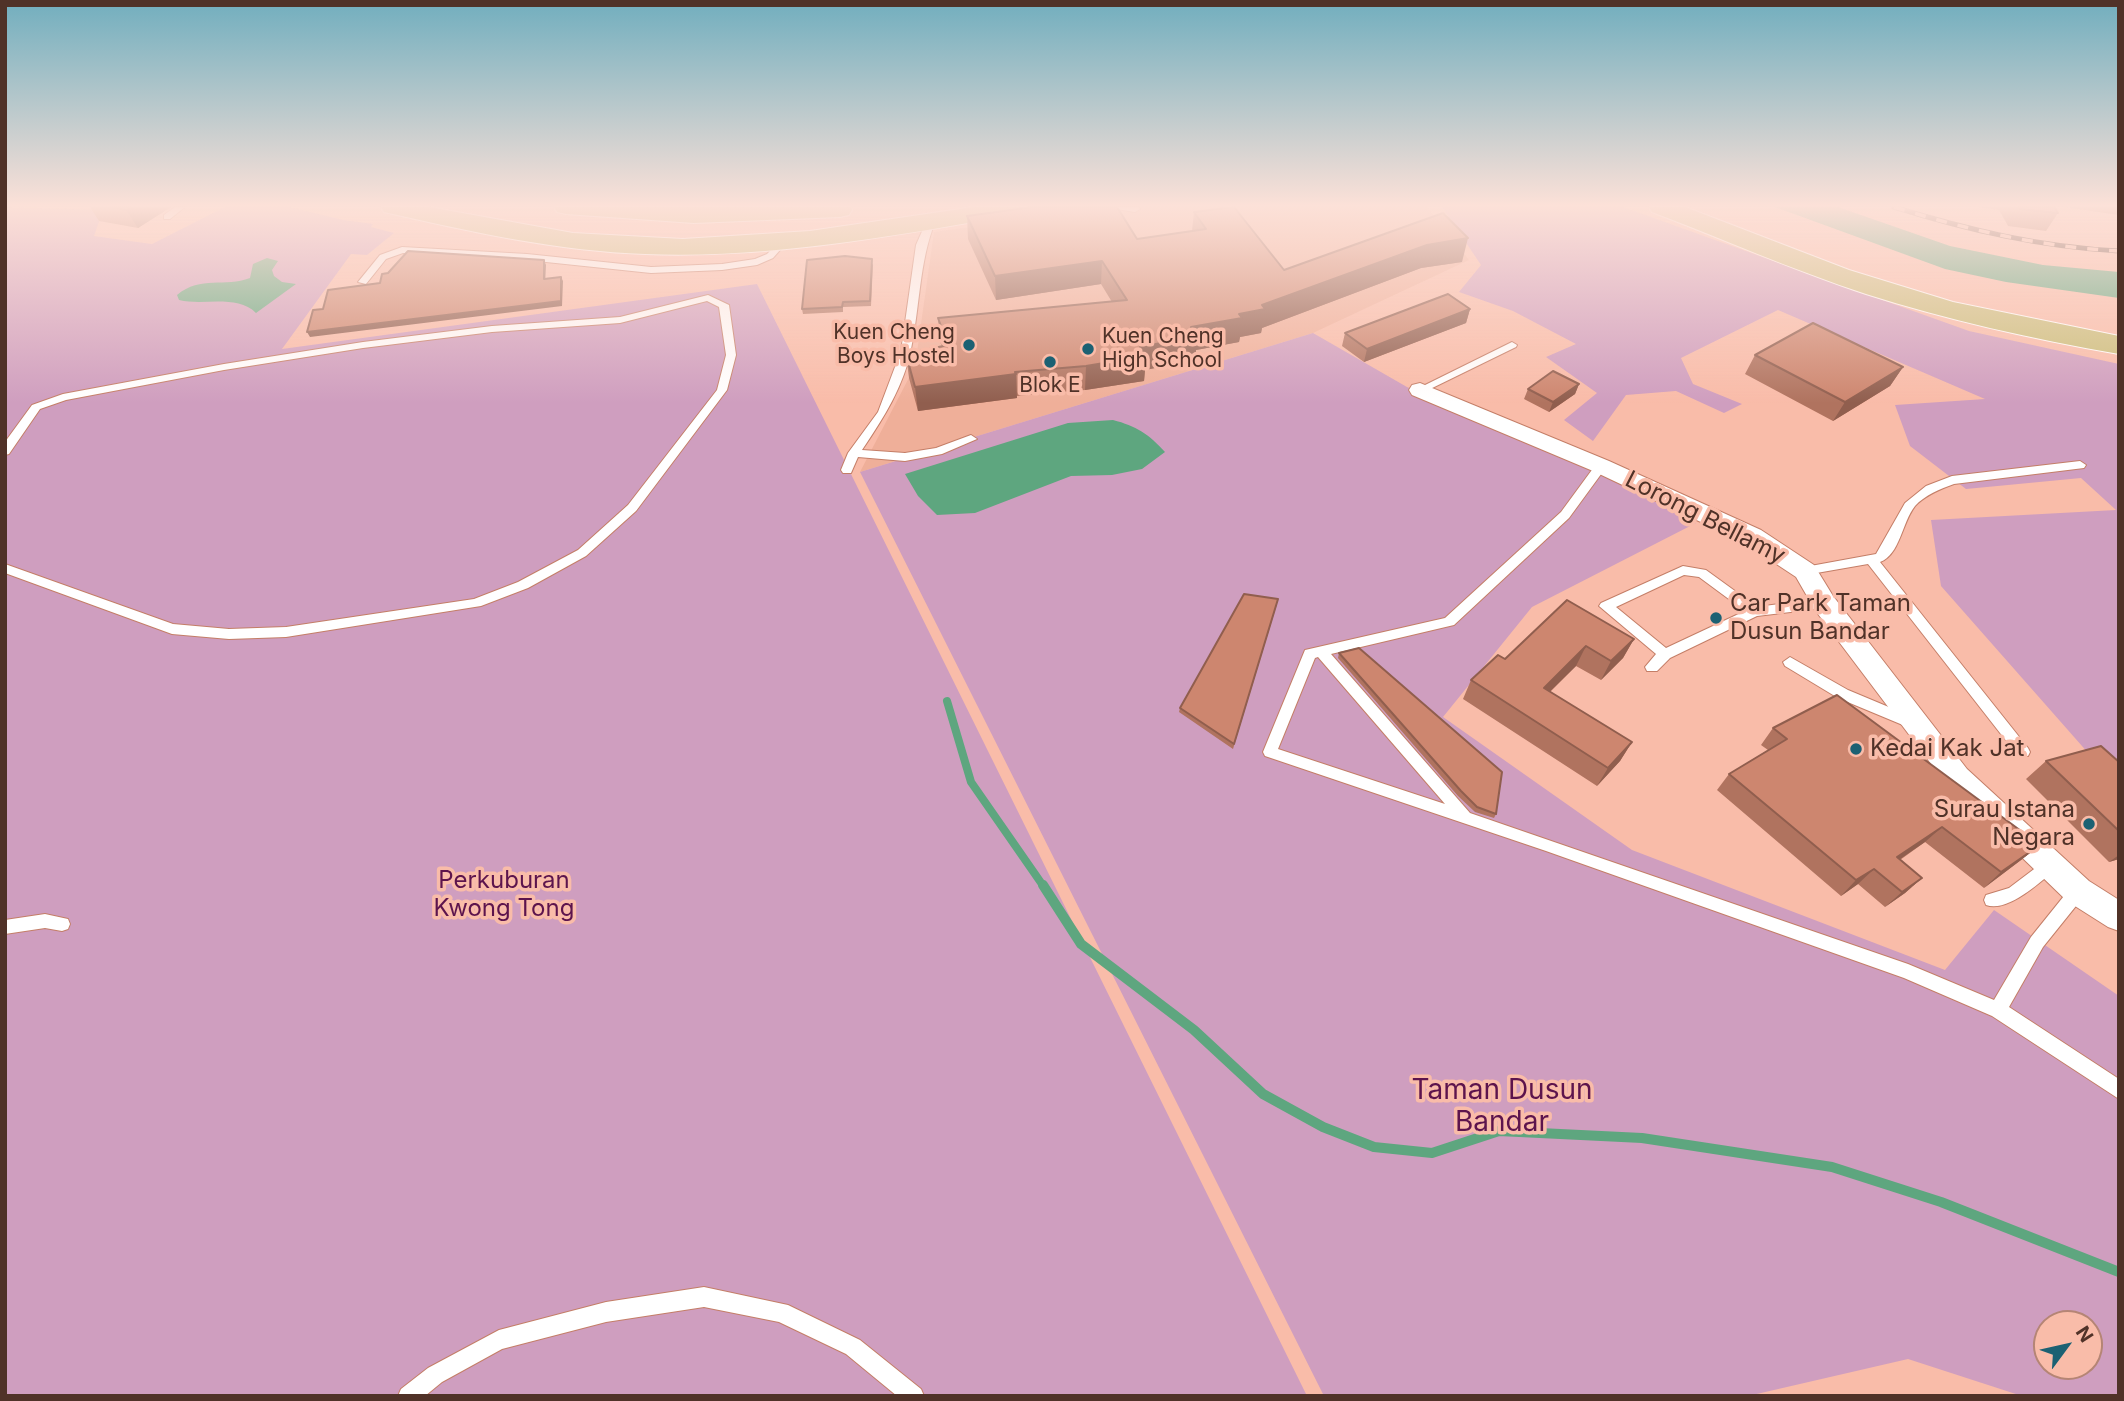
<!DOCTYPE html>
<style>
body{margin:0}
#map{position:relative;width:2124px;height:1401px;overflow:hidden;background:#f9bca9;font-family:Inter,sans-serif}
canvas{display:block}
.frame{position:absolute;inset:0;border:7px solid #503228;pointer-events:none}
.north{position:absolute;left:2033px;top:1310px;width:70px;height:70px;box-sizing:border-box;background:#f9bca9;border:2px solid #b58575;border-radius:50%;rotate:57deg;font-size:19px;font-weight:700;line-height:28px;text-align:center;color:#503228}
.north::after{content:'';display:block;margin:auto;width:24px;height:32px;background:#1c6173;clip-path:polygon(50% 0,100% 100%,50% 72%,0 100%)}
</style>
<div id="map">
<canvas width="2124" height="1401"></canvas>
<div class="frame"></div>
<div class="north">N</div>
</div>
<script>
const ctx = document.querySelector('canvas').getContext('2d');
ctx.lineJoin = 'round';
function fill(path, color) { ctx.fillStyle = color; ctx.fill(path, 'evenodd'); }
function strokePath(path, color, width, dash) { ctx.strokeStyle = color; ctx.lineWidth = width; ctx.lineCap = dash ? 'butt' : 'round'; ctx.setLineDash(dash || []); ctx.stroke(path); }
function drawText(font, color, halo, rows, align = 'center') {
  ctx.font = font + ' Inter,sans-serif'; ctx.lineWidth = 7; ctx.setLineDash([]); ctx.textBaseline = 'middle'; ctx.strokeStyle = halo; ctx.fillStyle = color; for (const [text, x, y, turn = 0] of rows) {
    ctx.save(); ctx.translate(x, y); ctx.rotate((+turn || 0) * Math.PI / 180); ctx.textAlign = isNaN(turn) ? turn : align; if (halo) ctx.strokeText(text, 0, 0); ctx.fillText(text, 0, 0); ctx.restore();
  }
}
const built = new Path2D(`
 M 1114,207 L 1427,207 L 1469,260 L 1313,333 L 860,472 L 915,366 L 934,232 Z`);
const green = new Path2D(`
 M 5,207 L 103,210 L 94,236 L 152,244 L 225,207 L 290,207 L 343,220 L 373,224 L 371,227 L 394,233 L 367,255 L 351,254 L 282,349 L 757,284 L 1307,1396 L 5,1396 Z
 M 1442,207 L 1623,207 L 1969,331 L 2119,364 L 2119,788 L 1941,586 L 1931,520 L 2116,510 L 2081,478 L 1966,489 L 1910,446 L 1895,405 L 1985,399 L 1778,310 L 1681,358 L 1693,384 L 1742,404 L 1724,413 L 1676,391 L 1626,395 L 1593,441 L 1564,420 L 1597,393 L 1546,357 L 1576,344 L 1513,311 L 1459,292 L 1481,265 Z
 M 1313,333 L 1407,387 L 1605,476 L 1696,523 L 1532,607 L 1443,717 L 1632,850 L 1945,970 L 1994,910 L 2119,996 L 2119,1396 L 2022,1396 L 1908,1359 L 1748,1396 L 1324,1396 L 860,472 ZM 2047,1324 L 2089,1324 L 2089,1366 L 2047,1366 Z`);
const water = new Path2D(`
 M 1775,207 L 1838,207 L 1950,246 L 2043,265 L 2119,272 L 2119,298 L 2006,282 L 1945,269 Z
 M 267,258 L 278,261 L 272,270 L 274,276 L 282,282 L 296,284 L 256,313 C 237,294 203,306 179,300 L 177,295 C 201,275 225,288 250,278 L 253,264 Z
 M 1113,420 C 1136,426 1149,434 1165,452 L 1142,469 L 1112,475 L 1071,476 L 975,513 L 937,515 L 918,496 L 905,474 L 1068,423 Z`);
const streamFar1 = new Path2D(`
 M 947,701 L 971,782 L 1044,887`);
const stream = new Path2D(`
 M 1043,885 L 1081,944 L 1194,1030 L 1263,1094 L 1323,1127 L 1374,1147 L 1432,1153 L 1499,1131 L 1642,1138 L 1832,1167 L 1941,1202 L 2119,1272`);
const service = new Path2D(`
 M 175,207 L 185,207 L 170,219 L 164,219 L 164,215 Z
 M 1104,207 L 1138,207 L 1140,209 L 1135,212 Z
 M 927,220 L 935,222 C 919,263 920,306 911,349 C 904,386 883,419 862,450 L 905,453 L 936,448 L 971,435 L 977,439 L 942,454 L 905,461 L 858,457 L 851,473 L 843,473 L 841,470 L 848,453 L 878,412 L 901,351 L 916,245 Z
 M 783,238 L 788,241 L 773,258 L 757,265 L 722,270 L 651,273 L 527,260 L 403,253 L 386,259 L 366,284 L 358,282 L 380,255 L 402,247 L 527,254 L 651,267 L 722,264 L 755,259 L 767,254 Z
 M 708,295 L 729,305 L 736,355 L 727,390 L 636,511 L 586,556 L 528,588 L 481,606 L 286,637 L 229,639 L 172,634 L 5,573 L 5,564 L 173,624 L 229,629 L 286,627 L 474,599 L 518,582 L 578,550 L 628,505 L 717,390 L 726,355 L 719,307 L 707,301 L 620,323 L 492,332 L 363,348 L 224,370 L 66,400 L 40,409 L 9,454 L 5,455 L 5,442 L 32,405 L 63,394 L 224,364 L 363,342 L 492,326 L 620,317 Z
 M 1512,342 L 1517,345 L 1516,347 L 1424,392 L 1416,392 L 1415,390 Z
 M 2080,461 L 2086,465 L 2084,468 L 1954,484 C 1940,489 1925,495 1915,506 C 1902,522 1900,555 1880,562 L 2028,748 L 2030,752 L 2028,756 L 2018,756 L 1868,564 L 1805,575 L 1799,571 L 1805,567 L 1876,554 L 1905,503 L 1926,486 L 1952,476 Z
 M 1601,462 L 1607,466 L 1569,518 L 1454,625 L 1331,654 L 1470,813 L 1908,964 L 1994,1000 L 2031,937 L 2072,886 L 2078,884 L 2084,886 L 2086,891 L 2084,896 L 2043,947 L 2009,1007 L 2119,1079 L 2119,1099 L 1992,1016 L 1904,978 L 1546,851 L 1265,756 L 1263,752 L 1305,650 L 1445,618 L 1561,512 L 1597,463 ZM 1318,657 L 1445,804 L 1278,749 L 1315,658 Z
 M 1683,566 L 1706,570 L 1757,607 L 1824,598 L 1831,603 L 1824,608 L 1757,616 L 1670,658 L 1657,671 L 1647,671 L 1645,667 L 1656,654 L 1599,606 L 1601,603 ZM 1684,575 L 1699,577 L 1745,611 L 1666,648 L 1616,607 Z
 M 1790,657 L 1848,690 L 1915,718 L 1917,722 L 1915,726 L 1910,728 L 1838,698 L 1785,666 L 1783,662 Z
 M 2050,857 L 2056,859 L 2058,864 L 2056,869 C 2040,882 2008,913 1986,905 L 1984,900 L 1986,895 L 2009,888 Z
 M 45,914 L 68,919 L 70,924 L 68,929 L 62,931 L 45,928 L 5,934 L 5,920 Z
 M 704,1287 L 788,1305 L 860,1340 L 921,1389 L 924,1396 L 897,1396 L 846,1354 L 779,1322 L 704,1307 L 606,1322 L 502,1349 L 442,1382 L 425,1396 L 398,1396 L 401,1389 L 428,1368 L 499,1330 L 606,1302 Z`);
const minor = new Path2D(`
 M 1420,383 L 1609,461 L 1761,530 L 1814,565 L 1833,596 L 1967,769 L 2089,881 L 2119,900 L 2119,931 L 2108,927 L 2067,901 L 1947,785 L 1815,610 L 1796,577 L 1743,542 L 1593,471 L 1412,395 L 1409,390 L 1412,385 Z`);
const primary = new Path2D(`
 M 381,207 L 429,207 L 573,233 L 683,239 L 810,231 L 974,207 L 1033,207 L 1030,212 L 1021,214 C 897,235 772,259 645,254 C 560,251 476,233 393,214 L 384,212 Z
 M 554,207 L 851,207 L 852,210 L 849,215 L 840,217 L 694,223 L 566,214 L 557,212 Z
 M 1649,207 L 1685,207 L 1849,270 L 1953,302 L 2119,336 L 2119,354 C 2033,339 1948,320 1866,294 C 1793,270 1723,239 1652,212 Z`);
const rail = new Path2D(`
 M 1894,207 C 1968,230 2041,247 2119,251`);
const wall = new Path2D(`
 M 90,207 L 171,207 L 138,228 L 99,221 Z
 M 1979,207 L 2054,207 L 2058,213 L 2046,231 L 2008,226 L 1999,210 Z
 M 2064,207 L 2119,207 L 2119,215 Z
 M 1194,212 L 1284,270 L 1462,262 L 1421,268 L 1262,328 L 1261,333 L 1240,337 L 1239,342 L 1196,350 L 1195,360 L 1145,370 L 1144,381 L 1085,390 L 1017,396 L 1017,398 L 918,411 L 909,378 L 906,354 L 942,346 L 940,342 L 938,318 L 1112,302 L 1101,284 L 996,300 L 968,239 L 967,216 L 1137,239 L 1192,231 Z
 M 873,264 L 871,306 L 843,307 L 843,312 L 803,314 L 802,309 Z
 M 1470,309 L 1466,323 L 1364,362 L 1342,346 L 1345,333 Z
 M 1755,355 L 1903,367 L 1890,386 L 1833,421 L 1745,374 Z
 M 1579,384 L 1575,394 L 1549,412 L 1524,399 L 1528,389 Z
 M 1277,604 L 1233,749 L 1179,712 L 1180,708 Z
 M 1634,639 L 1623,658 L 1601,680 L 1576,666 L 1550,692 L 1632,742 L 1620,761 L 1597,786 L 1463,699 L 1471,680 L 1505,659 Z
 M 1339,653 L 1496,814 L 1494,818 L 1475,812 L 1458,796 L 1338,658 Z
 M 1773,728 L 2040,845 L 2021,860 L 1984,888 L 1925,842 L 1900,860 L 1922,878 L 1905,893 L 1885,907 L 1858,884 L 1841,896 L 1717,790 L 1729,774 L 1768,750 L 1761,745 Z
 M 2046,761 L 2119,762 L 2119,859 L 2109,862 L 2026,779 Z`);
const shadedWall = new Path2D(`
 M 130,207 L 171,207 L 138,228 L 126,210 Z
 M 1468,238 L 1462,262 L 1421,268 L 1262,328 L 1261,333 L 1240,337 L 1239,342 L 1196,350 L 1195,360 L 1145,370 L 1144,381 L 1085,390 L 1086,366 L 1191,327 L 1239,314 L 1262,305 L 1427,245 Z
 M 544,260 L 546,265 L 545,284 L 544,279 Z
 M 1102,261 L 1101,284 L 996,300 L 995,276 Z
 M 561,277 L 563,281 L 562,306 L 310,337 L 307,332 Z
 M 1470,309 L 1466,323 L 1364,362 L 1367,349 Z
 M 1903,367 L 1890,386 L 1833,421 L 1845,402 Z
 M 1016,374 L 1017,398 L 918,411 L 915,387 Z
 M 1579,384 L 1575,394 L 1549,412 L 1553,402 Z
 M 1634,639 L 1623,658 L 1601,680 L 1611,661 Z
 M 1586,646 L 1576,666 L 1534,707 L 1544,688 Z
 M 1632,742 L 1620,761 L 1597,786 L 1608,768 Z
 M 1942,827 L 1925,842 L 1881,872 L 1897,857 Z
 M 2040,845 L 2021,860 L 1984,888 L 2001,872 Z
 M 2119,855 L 2119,859 L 2109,862 Z
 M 1874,869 L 1858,884 L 1841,896 L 1856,880 Z
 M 1922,878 L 1905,893 L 1885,907 L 1902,892 Z`);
const building = new Path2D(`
 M 113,207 L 130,207 L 126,210 Z
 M 1033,207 L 1117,207 L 1137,239 L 1206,229 L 1194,212 L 1234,207 L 1284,270 L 1443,213 L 1468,238 L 1427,245 L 1262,305 L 1265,309 L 1239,314 L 1242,318 L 1191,327 L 1198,336 L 1140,347 L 1146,356 L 1086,366 L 1015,372 L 1016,374 L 915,387 L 906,354 L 948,345 L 938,318 L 1127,300 L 1102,261 L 995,276 L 967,216 Z
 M 2018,207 L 2054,207 L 2058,213 L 2020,209 Z
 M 408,251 L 544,260 L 544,279 L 561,277 L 561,301 L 307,332 L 313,310 L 323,309 L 328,290 L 380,283 L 382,274 L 388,273 Z
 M 845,256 L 872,259 L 870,301 L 843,302 L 842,307 L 802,309 L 807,260 Z
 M 1448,294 L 1470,309 L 1367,349 L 1345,333 Z
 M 1813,323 L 1903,367 L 1845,402 L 1755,355 Z
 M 1553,371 L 1579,384 L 1553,402 L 1528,389 Z
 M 1244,594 L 1278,599 L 1234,744 L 1180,708 Z
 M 1567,600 L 1634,639 L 1611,661 L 1586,646 L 1544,688 L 1632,742 L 1608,768 L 1471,680 L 1498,655 L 1505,659 Z
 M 1359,648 L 1502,772 L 1496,814 L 1477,807 L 1461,791 L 1339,653 Z
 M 1837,695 L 2040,845 L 2001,872 L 1942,827 L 1897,857 L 1922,878 L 1902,892 L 1874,869 L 1856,880 L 1729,774 L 1787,739 L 1773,728 Z
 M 2101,746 L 2119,762 L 2119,831 L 2046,761 Z`);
const markers = [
 [969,345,7,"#1c6173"],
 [1088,349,7,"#1c6173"],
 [1050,362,7,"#1c6173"],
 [1716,618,7,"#1c6173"],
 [1856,749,7,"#1c6173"],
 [2089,824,7,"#1c6173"]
];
const farPoinames = [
 ["Kuen Cheng",955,333],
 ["Boys Hostel",955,357],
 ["Kuen Cheng",1102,337,"left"],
 ["High School",1102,361,"left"],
 ["Blok E",1050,386,"center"]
];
const streetNames = [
 ["Lorong Bellamy",1705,518,27]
];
const poiNames = [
 ["Car Park Taman",1730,604],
 ["Dusun Bandar",1730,632],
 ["Kedai Kak Jat",1870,749],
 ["Surau Istana",2075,810,"right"],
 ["Negara",2075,838,"right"]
];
const parkNames = [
 ["Perkuburan",504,881],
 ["Kwong Tong",504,909]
];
const nearParknames = [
 ["Taman Dusun",1502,1091],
 ["Bandar",1502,1123]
];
fill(built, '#efaf99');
fill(green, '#cf9ebf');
fill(water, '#5ea67f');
strokePath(streamFar1, '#5ea67f', 8);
strokePath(stream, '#5ea67f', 10);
strokePath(service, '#c47e67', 2);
strokePath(minor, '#c47e67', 2);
strokePath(primary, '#fff', 2);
fill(service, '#fff');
fill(minor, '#fff');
fill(primary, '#cabe7a');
strokePath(rail, '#644237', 5);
strokePath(rail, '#f9bca9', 3.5, [11]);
fill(wall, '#b0735f');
fill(shadedWall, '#905e4e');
fill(building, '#cd866f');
strokePath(building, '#905e4e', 2);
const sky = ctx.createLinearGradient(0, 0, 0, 403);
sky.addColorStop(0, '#71aebe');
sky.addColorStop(0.51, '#fce1d8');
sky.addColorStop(1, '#fce1d800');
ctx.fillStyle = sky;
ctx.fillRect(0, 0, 2124, 403);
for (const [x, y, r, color] of markers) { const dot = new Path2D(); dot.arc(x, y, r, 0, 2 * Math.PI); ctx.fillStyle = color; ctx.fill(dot); strokePath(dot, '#f9bca9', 2.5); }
drawText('21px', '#503228', '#f9bca9', farPoinames, 'right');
drawText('24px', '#503228', '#f9bca9', streetNames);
drawText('24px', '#503228', '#f9bca9', poiNames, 'left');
drawText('24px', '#5d144d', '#f9bca9', parkNames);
drawText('28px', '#5d144d', '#f9bca9', nearParknames);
</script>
